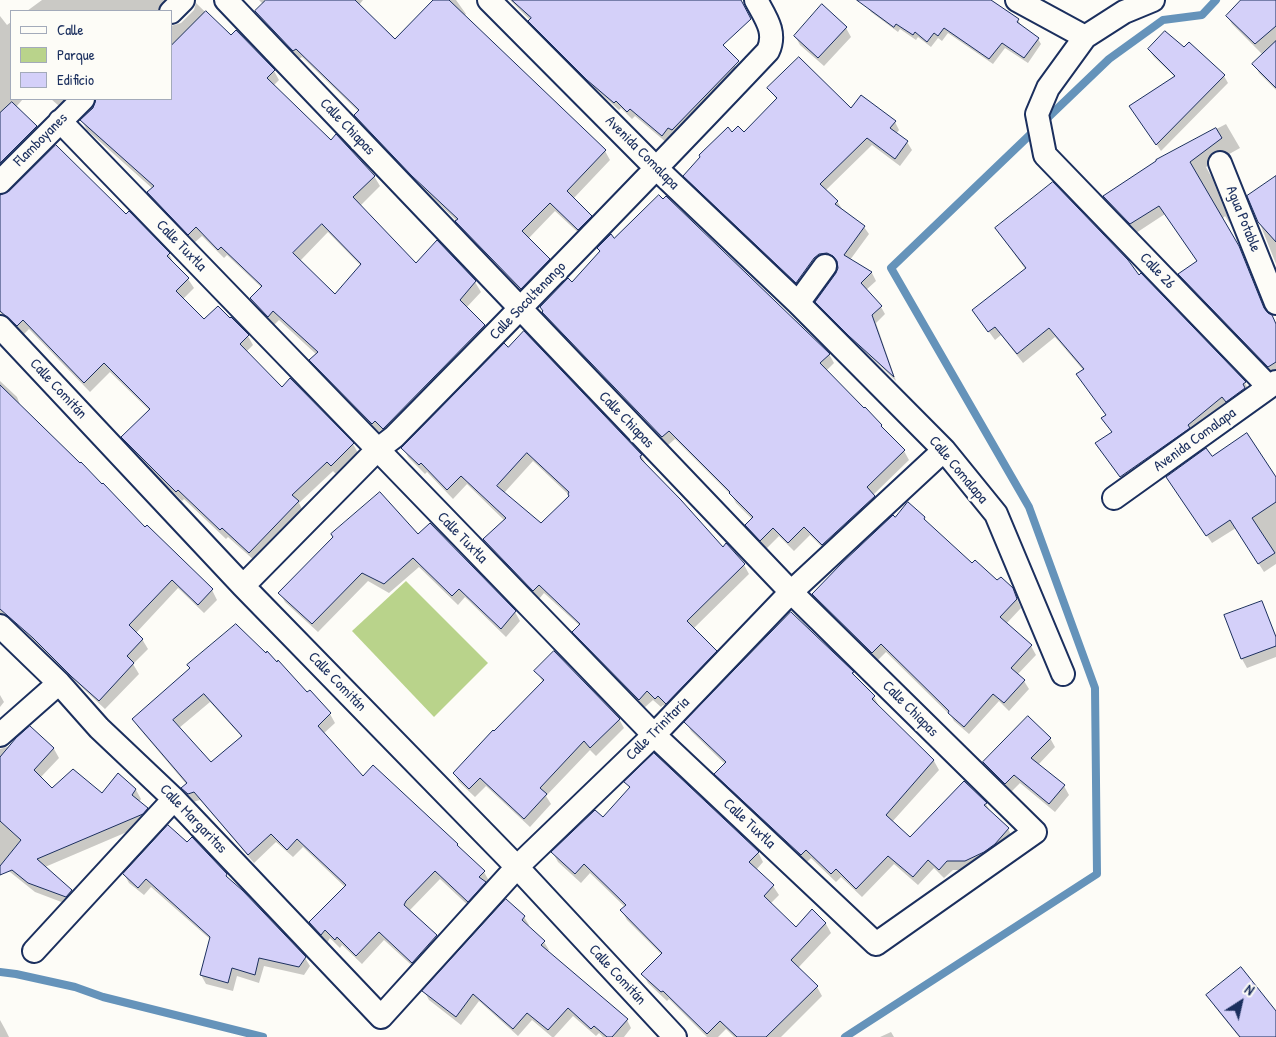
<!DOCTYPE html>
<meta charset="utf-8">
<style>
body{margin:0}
#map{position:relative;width:1276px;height:1037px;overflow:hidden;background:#fdfcf7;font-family:"Patrick Hand",sans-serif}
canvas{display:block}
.legend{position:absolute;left:10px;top:10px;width:162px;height:90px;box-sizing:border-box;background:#fdfcf7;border:1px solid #a3aaba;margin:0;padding:6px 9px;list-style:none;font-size:15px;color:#1b2f5e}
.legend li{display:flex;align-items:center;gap:10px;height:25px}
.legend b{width:25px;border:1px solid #a3aaba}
.north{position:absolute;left:1216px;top:977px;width:50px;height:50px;-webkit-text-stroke:4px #fdfcf7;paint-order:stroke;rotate:35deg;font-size:14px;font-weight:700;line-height:20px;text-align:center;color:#1b2f5e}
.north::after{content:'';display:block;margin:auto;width:18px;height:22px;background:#1b2f5e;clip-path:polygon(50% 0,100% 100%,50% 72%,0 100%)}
</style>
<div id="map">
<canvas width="1276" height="1037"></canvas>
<ul class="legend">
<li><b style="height:6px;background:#fdfcf7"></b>Calle</li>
<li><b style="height:14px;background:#b9d38b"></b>Parque</li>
<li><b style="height:14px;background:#d4d0f9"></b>Edificio</li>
</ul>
<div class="north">N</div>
</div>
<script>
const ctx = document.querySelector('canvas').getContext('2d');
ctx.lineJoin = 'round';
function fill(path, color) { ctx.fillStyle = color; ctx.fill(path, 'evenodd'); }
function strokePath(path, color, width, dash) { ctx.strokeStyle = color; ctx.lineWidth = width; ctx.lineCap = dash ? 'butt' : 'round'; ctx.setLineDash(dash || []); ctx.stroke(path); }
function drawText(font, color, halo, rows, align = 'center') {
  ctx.font = font + ' "Patrick Hand",sans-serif'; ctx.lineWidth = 5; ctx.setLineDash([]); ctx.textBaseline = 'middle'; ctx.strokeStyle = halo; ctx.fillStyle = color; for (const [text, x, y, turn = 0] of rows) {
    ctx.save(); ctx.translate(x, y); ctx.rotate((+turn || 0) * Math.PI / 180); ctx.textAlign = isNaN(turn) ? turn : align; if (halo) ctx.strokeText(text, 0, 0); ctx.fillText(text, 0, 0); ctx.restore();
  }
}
const green = new Path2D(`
 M 406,581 L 488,663 L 434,717 L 352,631 Z`);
const shadow = new Path2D(`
 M 42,0 L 179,0 L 168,11 L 27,11 Z
 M 259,0 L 363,0 L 359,5 L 395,40 L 434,0 L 456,0 L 466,14 L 464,16 L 605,151 L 610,160 L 573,199 L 591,216 L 596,225 L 584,238 L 555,211 L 528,239 L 549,260 L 554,269 L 527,297 L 462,230 L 457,221 L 419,185 L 361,124 L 356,116 L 359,112 L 302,57 L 299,59 L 261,20 L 256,11 L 263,4 Z
 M 510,0 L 583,0 L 585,13 L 556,51 L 534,29 L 530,20 Z
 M 628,0 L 722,0 L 716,55 L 734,65 L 739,73 L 667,143 L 635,116 L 632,119 L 621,108 L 619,110 L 576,71 L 571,63 Z
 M 872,0 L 990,0 L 1018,20 L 1022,27 L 1038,39 L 1041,44 L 1028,63 L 1005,48 L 993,64 L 948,33 L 942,41 L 938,38 L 931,47 L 918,37 L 916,40 L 900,29 L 898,32 L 871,12 L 867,7 Z
 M 1243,0 L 1276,0 L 1276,90 L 1259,73 L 1254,64 L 1263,55 L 1232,24 L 1227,16 Z
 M 196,3 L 231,37 L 274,71 L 279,80 L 273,86 L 331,142 L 374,176 L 380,186 L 360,206 L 416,264 L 437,242 L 475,282 L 481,292 L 466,308 L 484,326 L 490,335 L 389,438 L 381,430 L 378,433 L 316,370 L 311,360 L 317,355 L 279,320 L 274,325 L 257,308 L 252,299 L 262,288 L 227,255 L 224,258 L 202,236 L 194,243 L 154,202 L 149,193 L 153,189 L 87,130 L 82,121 L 97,103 L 97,99 L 171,99 L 171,26 L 181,23 L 194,10 ZM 328,232 L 361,266 L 335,295 L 300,261 Z
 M 0,16 L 7,25 L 11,22 L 11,99 L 23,99 L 16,107 L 36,127 L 42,137 L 0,178 Z
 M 846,28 L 851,37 L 824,66 L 800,45 L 795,36 Z
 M 1184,49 L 1224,76 L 1228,83 L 1161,151 L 1135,113 L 1175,77 L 1154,57 L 1149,50 Z
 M 769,88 L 895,122 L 899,130 L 896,134 L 907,142 L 912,150 L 900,166 L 872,145 L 826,190 L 837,201 L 842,209 L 864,227 L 869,234 L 850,260 L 872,273 L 876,281 L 866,290 L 881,307 L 885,314 L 876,323 L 896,381 L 821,310 L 817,302 L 837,274 L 839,268 L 839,263 L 832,261 L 801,290 L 689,184 L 685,176 L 732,133 L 744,134 L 777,100 Z
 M 51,99 L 81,99 L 66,112 Z
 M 1226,124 L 1240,148 L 1206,167 L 1212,178 L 1231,225 L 1225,216 L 1223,218 L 1251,275 L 1267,314 L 1276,325 L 1276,374 L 1274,376 L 1185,283 L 1180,274 L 1198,262 L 1165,214 L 1136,233 L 1109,205 L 1104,196 L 1158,161 L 1157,160 Z
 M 1276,187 L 1276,264 L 1249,196 Z
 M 0,196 L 126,216 L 129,213 L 169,254 L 174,264 L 188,279 L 194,288 L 182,300 L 204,321 L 248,336 L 253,345 L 246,352 L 281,388 L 353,444 L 358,453 L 337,475 L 333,471 L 299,503 L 303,511 L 255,561 L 228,537 L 226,539 L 184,499 L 182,501 L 128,447 L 123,437 L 150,411 L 110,372 L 90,392 L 29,329 L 23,335 L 0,313 Z
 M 996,229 L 1138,277 L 1245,383 L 1250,392 L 1126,486 L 1103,453 L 1112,433 L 1103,418 L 1107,416 L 1084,384 L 1084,371 L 1055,337 L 1023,363 L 1001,335 L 995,340 L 973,310 L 1026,270 Z
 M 614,239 L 829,354 L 834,363 L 826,371 L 881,425 L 885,432 L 904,451 L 909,460 L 873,495 L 879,506 L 828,553 L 810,535 L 794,551 L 779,536 L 766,549 L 752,534 L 747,525 L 752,519 L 736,503 L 732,496 L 675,439 L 667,446 L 549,321 L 541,307 L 572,284 Z
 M 0,381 L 17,397 L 21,407 L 145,529 L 147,527 L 212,590 L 217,600 L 204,613 L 178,588 L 136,633 L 142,639 L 148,649 L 133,664 L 139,674 L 105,709 L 16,626 L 0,624 Z
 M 403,448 L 641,455 L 646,464 L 723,549 L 744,565 L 749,574 L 693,629 L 716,651 L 721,660 L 671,712 L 663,705 L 661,707 L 653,700 L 644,708 L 579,641 L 574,632 L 580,626 L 544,593 L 539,599 L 490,549 L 485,540 L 505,521 L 467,484 L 453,499 L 427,472 L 425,474 L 408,457 ZM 533,461 L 570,496 L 542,525 L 504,493 Z
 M 1212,457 L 1276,477 L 1276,564 L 1264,572 L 1236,528 L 1212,543 L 1173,486 Z
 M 895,518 L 924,518 L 929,526 L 972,565 L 997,582 L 1012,588 L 1021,608 L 1006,624 L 1031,646 L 1036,655 L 1017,675 L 1024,681 L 1029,689 L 1009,711 L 999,701 L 969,734 L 954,721 L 951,716 L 886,652 L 877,661 L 818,602 L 813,594 Z
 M 418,536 L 515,612 L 520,621 L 506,637 L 465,597 L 458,605 L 419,567 L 389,593 L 368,581 L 318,632 L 285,602 L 280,593 Z
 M 1261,602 L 1276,636 L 1276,657 L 1247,668 L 1242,659 L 1225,616 Z
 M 791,613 L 853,673 L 856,678 L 874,697 L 879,706 L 878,707 L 934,761 L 939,770 L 892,822 L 910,838 L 986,804 L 991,813 L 1008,829 L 1013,838 L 970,870 L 953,870 L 944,878 L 934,868 L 918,885 L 894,864 L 862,897 L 841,877 L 836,882 L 811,858 L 806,863 L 721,783 L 716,774 L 725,764 L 691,731 L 686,722 Z
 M 191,669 L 306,694 L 310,691 L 330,714 L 335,723 L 323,734 L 363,778 L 457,845 L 460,850 L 484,872 L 489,881 L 485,884 L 490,892 L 473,910 L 440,879 L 410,910 L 436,936 L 441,945 L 418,971 L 384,940 L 362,964 L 342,945 L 340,948 L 330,938 L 327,943 L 316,931 L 311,923 L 345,887 L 303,847 L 293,857 L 276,842 L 254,863 L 200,800 L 193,802 L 188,797 L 183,788 L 187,785 L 138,727 L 133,719 ZM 210,702 L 242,737 L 211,764 L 179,728 Z
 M 536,671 L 619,719 L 624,728 L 596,756 L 590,750 L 546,796 L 551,804 L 530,827 L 486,786 L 475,797 L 459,782 L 454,773 L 543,682 Z
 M 0,695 L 4,702 L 0,707 Z
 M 30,728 L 54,749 L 59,758 L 40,778 L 51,790 L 102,795 L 136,790 L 141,799 L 139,802 L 147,809 L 152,818 L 148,823 L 45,867 L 71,891 L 77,900 L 72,906 L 35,892 L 5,868 L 0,875 L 0,749 L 11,746 Z
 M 1050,738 L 1055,747 L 1038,765 L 1064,786 L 1069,795 L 1055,812 L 1020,783 L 1011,792 L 989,771 L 984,762 Z
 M 626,782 L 758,852 L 763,862 L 756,870 L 773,886 L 779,895 L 770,904 L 796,928 L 812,911 L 826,924 L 831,933 L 798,968 L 817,987 L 822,996 L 781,1037 L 734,1037 L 726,1029 L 718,1037 L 707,1037 L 669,999 L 667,1001 L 648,983 L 643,974 L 662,955 L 627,920 L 622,911 L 625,907 L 590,873 L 581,883 L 558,862 L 553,853 L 603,818 L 630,789 Z
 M 124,874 L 226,875 L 229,880 L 305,958 L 310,966 L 304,975 L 264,966 L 259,983 L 237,976 L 233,991 L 206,984 L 201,975 L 211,940 L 151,887 L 144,895 L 129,883 Z
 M 506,901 L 524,917 L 529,925 L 528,927 L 544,942 L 549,950 L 547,951 L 627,1020 L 631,1028 L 624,1037 L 603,1037 L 599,1033 L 596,1036 L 573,1016 L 554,1037 L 552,1037 L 532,1020 L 518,1036 L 479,1001 L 461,1025 L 429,1000 L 424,991 Z
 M 1208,996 L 1276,1013 L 1276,1037 L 1239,1037 L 1215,1007 Z
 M 0,1020 L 5,1029 L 9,1037 L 0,1037 Z
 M 891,1032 L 894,1037 L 880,1037 Z`);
const stream = new Path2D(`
 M 0,972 L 16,974 L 75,987 L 103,997 L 263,1037
 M 845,1037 L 1097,874 L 1095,688 L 1029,507 L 891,268 L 1109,59 L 1163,20 L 1202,15 L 1216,0`);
const building = new Path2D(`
 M 266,0 L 355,0 L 395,39 L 433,0 L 449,0 L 606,150 L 567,191 L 592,216 L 578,230 L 550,203 L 522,231 L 550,259 L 521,289 L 455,221 L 458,219 L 412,176 L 354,115 L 359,110 L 296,49 L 293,51 L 255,11 Z
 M 512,0 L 741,0 L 751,19 L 723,45 L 739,61 L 672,130 L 668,128 L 662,136 L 630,109 L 627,112 L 616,101 L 614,103 L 587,80 L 528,21 L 531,18 Z
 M 857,0 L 991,0 L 1019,19 L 1017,22 L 1039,38 L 1024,58 L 1002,43 L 989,59 L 944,28 L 938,36 L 934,33 L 927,42 L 915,32 L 913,35 L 896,24 L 894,27 Z
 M 1241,0 L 1276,0 L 1276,26 L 1255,44 L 1226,16 Z
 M 822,4 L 847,27 L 818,58 L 794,36 Z
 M 206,11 L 231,35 L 236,30 L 275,70 L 267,78 L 331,140 L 336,134 L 375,176 L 353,197 L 416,263 L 437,240 L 476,281 L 460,300 L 485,325 L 383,429 L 375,421 L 372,424 L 309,360 L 318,352 L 273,311 L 268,317 L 250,298 L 262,286 L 221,247 L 218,250 L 196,227 L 188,235 L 147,192 L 154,186 L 80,120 L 93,108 L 96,99 L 171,99 L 171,46 ZM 322,224 L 361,264 L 335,294 L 293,253 Z
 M 1165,31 L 1184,47 L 1189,42 L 1225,75 L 1156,145 L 1129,106 L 1175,76 L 1148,49 Z
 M 1276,41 L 1276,88 L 1252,64 Z
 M 799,57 L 851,108 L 861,95 L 896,121 L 890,128 L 908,141 L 895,159 L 867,138 L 820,184 L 838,201 L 835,204 L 865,226 L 844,255 L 872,272 L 861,283 L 882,306 L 872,315 L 894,377 L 849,336 L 815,302 L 836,273 L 838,268 L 837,261 L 833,256 L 827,253 L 819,254 L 814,258 L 796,283 L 683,176 L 700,157 L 699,155 L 728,127 L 732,132 L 738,126 L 744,132 L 777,98 L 767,88 Z
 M 12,102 L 37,126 L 0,163 L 0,113 Z
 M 1216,128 L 1222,138 L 1190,162 L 1239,246 L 1264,308 L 1268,313 L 1272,315 L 1276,324 L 1276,362 L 1268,367 L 1178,274 L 1197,261 L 1159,206 L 1130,224 L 1103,196 L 1156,161 L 1156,160 Z
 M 56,145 L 126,214 L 129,211 L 170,253 L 167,256 L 189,278 L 176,291 L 204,319 L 218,306 L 230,318 L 231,317 L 249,335 L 240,344 L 282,387 L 290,378 L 354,443 L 331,466 L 327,462 L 292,495 L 299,501 L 249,553 L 222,528 L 220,530 L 178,490 L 176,492 L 121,437 L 150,409 L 104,363 L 84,383 L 23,320 L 17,326 L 0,311 L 0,195 L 9,191 Z
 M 1276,176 L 1276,242 L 1258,222 L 1247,196 Z
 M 1053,182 L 1128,260 L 1139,275 L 1141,273 L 1246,382 L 1243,384 L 1245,388 L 1226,402 L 1222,397 L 1188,425 L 1190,428 L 1120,477 L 1095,443 L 1112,432 L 1101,418 L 1106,415 L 1076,374 L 1084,369 L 1049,328 L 1017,354 L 995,327 L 988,332 L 972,310 L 1026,268 L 995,228 Z
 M 659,195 L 663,199 L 666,196 L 830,354 L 820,363 L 864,408 L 865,407 L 882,425 L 881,426 L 905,450 L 867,487 L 875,496 L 822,545 L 804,527 L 788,543 L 773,528 L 760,541 L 745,525 L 753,517 L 729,493 L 730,492 L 669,431 L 662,437 L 542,312 L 543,311 L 540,307 L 568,278 L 572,282 L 600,251 L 597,248 L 611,234 L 614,238 Z
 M 524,331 L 642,455 L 640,456 L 641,459 L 681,500 L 723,547 L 726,543 L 745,564 L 687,621 L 717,651 L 666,704 L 658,696 L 655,699 L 647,691 L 639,700 L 572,632 L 580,624 L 539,585 L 533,591 L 483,539 L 506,518 L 461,476 L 447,490 L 421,463 L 419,465 L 401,448 L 504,343 L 508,347 ZM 527,453 L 569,492 L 568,494 L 569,496 L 541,523 L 497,486 Z
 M 0,385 L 80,463 L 81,462 L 102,484 L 103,483 L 145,527 L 147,525 L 213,589 L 198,605 L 172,580 L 129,625 L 143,639 L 127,656 L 134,663 L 99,701 L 72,677 L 33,638 L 0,609 Z
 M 1247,433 L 1276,477 L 1276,502 L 1252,518 L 1275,553 L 1258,564 L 1230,520 L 1206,536 L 1166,477 L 1206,448 L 1212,456 Z
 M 380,492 L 418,534 L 430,523 L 516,611 L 501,629 L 459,589 L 452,596 L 413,558 L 384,584 L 362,573 L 312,624 L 278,593 L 333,537 L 331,534 Z
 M 908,502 L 925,517 L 924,519 L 972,563 L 975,560 L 997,580 L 1001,577 L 1013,588 L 1017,599 L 1000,617 L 1032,645 L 1011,668 L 1025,680 L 1004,703 L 993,694 L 964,727 L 948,713 L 949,711 L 881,644 L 872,653 L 812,594 L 841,564 L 893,515 L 895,517 Z
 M 1262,601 L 1276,637 L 1276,646 L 1241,659 L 1224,615 Z
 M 791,612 L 854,672 L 852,673 L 875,696 L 872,699 L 934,760 L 886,815 L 910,837 L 964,781 L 987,803 L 984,805 L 1009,828 L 995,844 L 984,852 L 965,861 L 947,861 L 939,870 L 928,860 L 913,877 L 888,856 L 856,889 L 836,869 L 831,874 L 806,850 L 801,855 L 714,774 L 726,762 L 684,722 Z
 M 236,624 L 266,653 L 267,651 L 277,662 L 278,660 L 307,692 L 310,690 L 331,713 L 318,726 L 363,776 L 373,765 L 458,844 L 457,845 L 485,871 L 479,877 L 486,882 L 468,902 L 435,871 L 406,901 L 404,905 L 437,935 L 412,963 L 379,932 L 356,956 L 337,937 L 335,940 L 325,930 L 321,935 L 309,922 L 346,885 L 297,839 L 287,850 L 271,834 L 248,855 L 194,792 L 188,794 L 181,788 L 187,783 L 132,719 L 190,668 L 187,665 ZM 204,694 L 242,736 L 211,762 L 173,720 Z
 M 554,651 L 620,719 L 590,748 L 584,741 L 540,788 L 547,794 L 524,819 L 480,778 L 469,789 L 453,773 L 493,730 L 494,731 L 544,680 L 534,671 Z
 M 1028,716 L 1051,738 L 1031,758 L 1065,785 L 1049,804 L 1014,775 L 1005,784 L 983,762 Z
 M 30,726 L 54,748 L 34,770 L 52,788 L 73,769 L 102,793 L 118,773 L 136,789 L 132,795 L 148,808 L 143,814 L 37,859 L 72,890 L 66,897 L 28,883 L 12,870 L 0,875 L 0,866 L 21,840 L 0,821 L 0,757 L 16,738 Z
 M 654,753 L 759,852 L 749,862 L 774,885 L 764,896 L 796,927 L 812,909 L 826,923 L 791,960 L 818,986 L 766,1037 L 737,1037 L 720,1021 L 707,1034 L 663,991 L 661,992 L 641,974 L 662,953 L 620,910 L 626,905 L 584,864 L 575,874 L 551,852 L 595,810 L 603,817 L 630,787 L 624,782 Z
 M 168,825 L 187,842 L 192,837 L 227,874 L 226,876 L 242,890 L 306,957 L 299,967 L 259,958 L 255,975 L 232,968 L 228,983 L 200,975 L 210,937 L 146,879 L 138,888 L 123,874 Z
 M 506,899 L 525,916 L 522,920 L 545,941 L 541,945 L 628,1019 L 612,1037 L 607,1037 L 594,1026 L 591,1029 L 568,1008 L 548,1030 L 527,1013 L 513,1029 L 473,994 L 456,1017 L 422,991 Z
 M 1241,967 L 1276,1011 L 1276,1037 L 1240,1037 L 1206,995 Z`);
const minor = new Path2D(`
 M 489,0 L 657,169 L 798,303 L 944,450 L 996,514 L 1063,674
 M 1017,0 L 1085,37 L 1048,88 L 1037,114 L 1045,155 L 1269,387
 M 171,12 L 183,0
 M 1085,37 L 1124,12 L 1153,0
 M 60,121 L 654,735 L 876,944 L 1035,832 L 791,592 L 226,0
 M 1220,163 L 1276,303
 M 0,182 L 83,99
 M 798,303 L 825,266
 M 0,327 L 243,586 L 517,867 L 675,1037
 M 1114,498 L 1276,382
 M 243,586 L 377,450 L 394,437 C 520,309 645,181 768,51 C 777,32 765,17 756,0
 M 0,626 L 59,683 L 99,728 L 174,799 L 381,1017 L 517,867 L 654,735 L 791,592 L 944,450
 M 0,735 L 59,683
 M 34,951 L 174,799`);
const streetNames = [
 ["Calle Chiapas",347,127,46],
 ["Flamboyanes",41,140,-45],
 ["Avenida Comalapa",642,153,45],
 ["Agua Potable",1243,219,68],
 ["Calle Tuxtla",181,246,46],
 ["Calle 26",1157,271,46],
 ["Calle Socoltenango",528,301,-46],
 ["Calle Comitán",58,389,47],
 ["Calle Chiapas",626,420,46],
 ["Avenida Comalapa",1195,440,-36],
 ["Calle Comalapa",958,470,50],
 ["Calle Tuxtla",462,538,46],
 ["Calle Comitán",337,682,46],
 ["Calle Chiapas",910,709,45],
 ["Calle Trinitaria",658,729,-45],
 ["Calle Margaritas",193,819,46],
 ["Calle Tuxtla",749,824,43],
 ["Calle Comitán",617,975,47]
];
fill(green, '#b9d38b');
fill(shadow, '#0003');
strokePath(stream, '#6593ba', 8);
fill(building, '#d4d0f9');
strokePath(building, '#1b2f5e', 1);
strokePath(minor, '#1b2f5e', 26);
strokePath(minor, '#fdfcf7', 22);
drawText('15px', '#1b2f5e', '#fdfcf7', streetNames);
</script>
